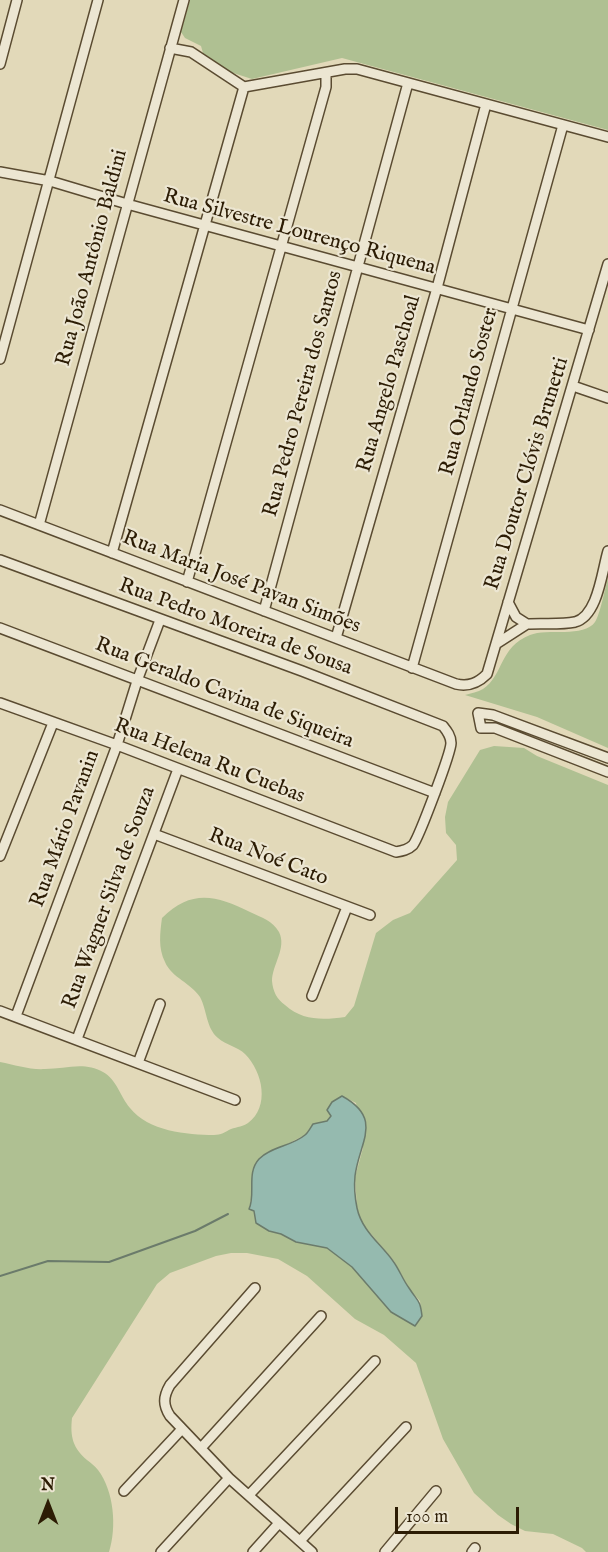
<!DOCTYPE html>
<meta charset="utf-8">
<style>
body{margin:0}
#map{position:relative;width:608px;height:1552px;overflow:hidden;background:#e2d9b9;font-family:"IM FELL English",serif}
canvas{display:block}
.north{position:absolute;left:18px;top:1474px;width:60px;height:60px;-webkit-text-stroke:4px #ece6d2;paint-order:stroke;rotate:0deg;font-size:16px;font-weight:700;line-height:24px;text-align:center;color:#2c1c04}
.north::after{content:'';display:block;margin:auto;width:21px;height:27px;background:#2c1c04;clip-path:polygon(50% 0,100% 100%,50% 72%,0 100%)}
.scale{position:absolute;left:395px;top:1507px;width:124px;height:27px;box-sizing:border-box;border:3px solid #2c1c04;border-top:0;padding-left:8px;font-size:18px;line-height:21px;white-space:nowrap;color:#2c1c04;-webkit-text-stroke:4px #ece6d2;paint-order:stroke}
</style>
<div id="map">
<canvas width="608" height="1552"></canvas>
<div class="north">N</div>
<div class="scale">100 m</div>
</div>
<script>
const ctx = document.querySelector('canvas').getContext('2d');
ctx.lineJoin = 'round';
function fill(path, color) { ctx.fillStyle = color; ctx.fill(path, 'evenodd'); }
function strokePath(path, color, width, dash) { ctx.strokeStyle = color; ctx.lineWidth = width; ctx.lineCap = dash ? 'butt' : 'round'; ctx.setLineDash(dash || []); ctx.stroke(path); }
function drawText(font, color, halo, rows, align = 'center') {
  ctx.font = font + ' "IM FELL English",serif'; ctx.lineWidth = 4.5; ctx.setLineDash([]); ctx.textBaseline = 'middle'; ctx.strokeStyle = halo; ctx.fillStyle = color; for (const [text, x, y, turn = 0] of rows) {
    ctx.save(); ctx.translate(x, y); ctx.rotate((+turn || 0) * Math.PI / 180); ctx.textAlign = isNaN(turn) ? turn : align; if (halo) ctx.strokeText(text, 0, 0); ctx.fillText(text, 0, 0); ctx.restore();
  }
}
const green = new Path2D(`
 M 190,0 L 608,0 L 608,130 L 342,58 L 252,79 L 227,71 L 203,53 L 201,46 L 185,38 L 181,32 Z
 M 608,578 L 608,748 L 537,717 L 465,695 C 471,693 478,692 483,689 C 504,675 499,647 530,635 C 547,628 584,638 595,622 C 600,615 605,588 608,578 Z
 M 494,746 L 524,748 L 537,756 L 608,785 L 608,1552 L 586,1552 L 582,1548 L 553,1534 L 525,1531 L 511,1524 L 498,1515 L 474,1493 L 443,1439 L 416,1363 L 384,1335 L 355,1319 L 307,1276 L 278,1259 L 247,1253 L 231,1253 L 216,1256 L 170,1273 L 157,1284 L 72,1418 C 70,1437 73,1448 87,1460 C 91,1463 95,1466 98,1470 C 114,1491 117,1527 109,1552 L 0,1552 L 0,1062 C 15,1065 30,1070 45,1069 C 65,1069 84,1061 103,1072 C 117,1080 120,1096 130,1108 C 148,1131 187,1135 214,1135 C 221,1135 225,1132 231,1129 C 237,1127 244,1126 248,1123 C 270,1107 263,1072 245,1054 C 238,1047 226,1045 218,1038 C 206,1028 207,1010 200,997 C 191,983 172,978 165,962 C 158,948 160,933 162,918 C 191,889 216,895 250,912 C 262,918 272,920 279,932 C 287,948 272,965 272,981 C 273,992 277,999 285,1005 C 303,1021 323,1020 345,1017 L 354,1006 L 376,933 L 393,920 L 410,913 L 457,860 L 456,845 L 446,833 L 445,817 L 448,802 L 480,750 ZM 342,1096 L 356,1103 L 363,1148 L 355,1177 L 357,1208 L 361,1222 L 394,1261 L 410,1290 L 420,1301 L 422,1317 L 415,1326 L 391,1312 L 352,1267 L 327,1248 L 296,1242 L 281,1234 L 269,1231 L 254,1211 L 249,1209 L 260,1158 L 305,1135 L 313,1124 L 327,1121 L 331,1116 L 332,1102 Z`);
const water = new Path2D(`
 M 342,1096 C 384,1119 359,1142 355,1176 C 354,1186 355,1198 357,1208 C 362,1231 380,1243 393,1261 C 399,1269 403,1280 409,1288 C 418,1302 420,1299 422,1316 L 415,1326 L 391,1312 L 352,1267 L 327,1248 L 296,1242 L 281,1234 L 269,1231 L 256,1223 L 254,1211 L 249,1209 C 256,1195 246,1173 259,1159 C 270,1147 292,1146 305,1135 C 308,1133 311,1127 313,1124 L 327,1121 L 331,1116 L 327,1110 L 332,1102 Z`);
const stream = new Path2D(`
 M 0,1276 L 48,1261 L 109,1262 L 195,1231 L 228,1214`);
const minor = new Path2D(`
 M 170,48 L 191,52 L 244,87 L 345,69 L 357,69 L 608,137
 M 0,64 L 17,0
 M 0,172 L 50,181 L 127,204 L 589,330
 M 0,359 L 98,0
 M 573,386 L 608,398
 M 0,510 L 456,684 C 469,687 478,683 487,674 L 608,264
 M 39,525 L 184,0
 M 112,553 L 244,87
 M 0,560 L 302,671 L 443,726 C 447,731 451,736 451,743 C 451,753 419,837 413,845 C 408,850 402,851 396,852 L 117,745 L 0,703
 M 187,582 L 326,87 L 326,73
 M 264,611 L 408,83
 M 527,624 C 542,623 560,625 575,622 C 598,616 602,571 608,551
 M 0,628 L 435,793
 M 336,638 L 437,288 L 486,104
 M 496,644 L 527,624 L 516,617 L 508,602
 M 412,668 L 563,125
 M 608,758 L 493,715 L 478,713 L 481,728 L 495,728 L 608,772
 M 154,834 L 370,915
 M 0,856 L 53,723
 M 312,996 L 347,907
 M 0,1011 L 235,1100
 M 16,1016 L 117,745 L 137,681 L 160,620
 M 77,1039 L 178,769
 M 138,1063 L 160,1004
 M 255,1288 L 170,1385 C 163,1397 163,1405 170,1416 L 229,1478 L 312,1552
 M 201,1448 L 321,1316
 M 124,1491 L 182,1429
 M 249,1495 L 375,1361
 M 300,1541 L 406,1427
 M 161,1552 L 229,1478
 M 253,1552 L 279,1523
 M 385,1552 L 436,1491
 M 472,1552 L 475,1548`);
const streetNames = [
 ["Rua Silvestre Lourenço Riquena",299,233,15],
 ["Rua João Antônio Baldini",93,258,-75],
 ["Rua Angelo Paschoal",390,384,-74],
 ["Rua Orlando Soster",470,392,-75],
 ["Rua Pedro Pereira dos Santos",304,394,-75],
 ["Rua Doutor Clóvis Brunetti",528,474,-73],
 ["Rua Maria José Pavan Simões",241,583,21],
 ["Rua Pedro Moreira de Sousa",235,628,20],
 ["Rua Geraldo Cavina de Siqueira",224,694,21],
 ["Rua Helena Ru Cuebas",209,762,21],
 ["Rua Mário Pavanin",66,829,-70],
 ["Rua Noé Cato",268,858,21],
 ["Rua Wagner Silva de Souza",110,898,-70]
];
fill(green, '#afc092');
fill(water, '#95baaf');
strokePath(water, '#6b7b6b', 1.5);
strokePath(stream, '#6b7b6b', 2);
strokePath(minor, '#5a4b31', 12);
strokePath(minor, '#ece6d2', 9);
drawText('21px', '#2c1c04', '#ece6d2', streetNames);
</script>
